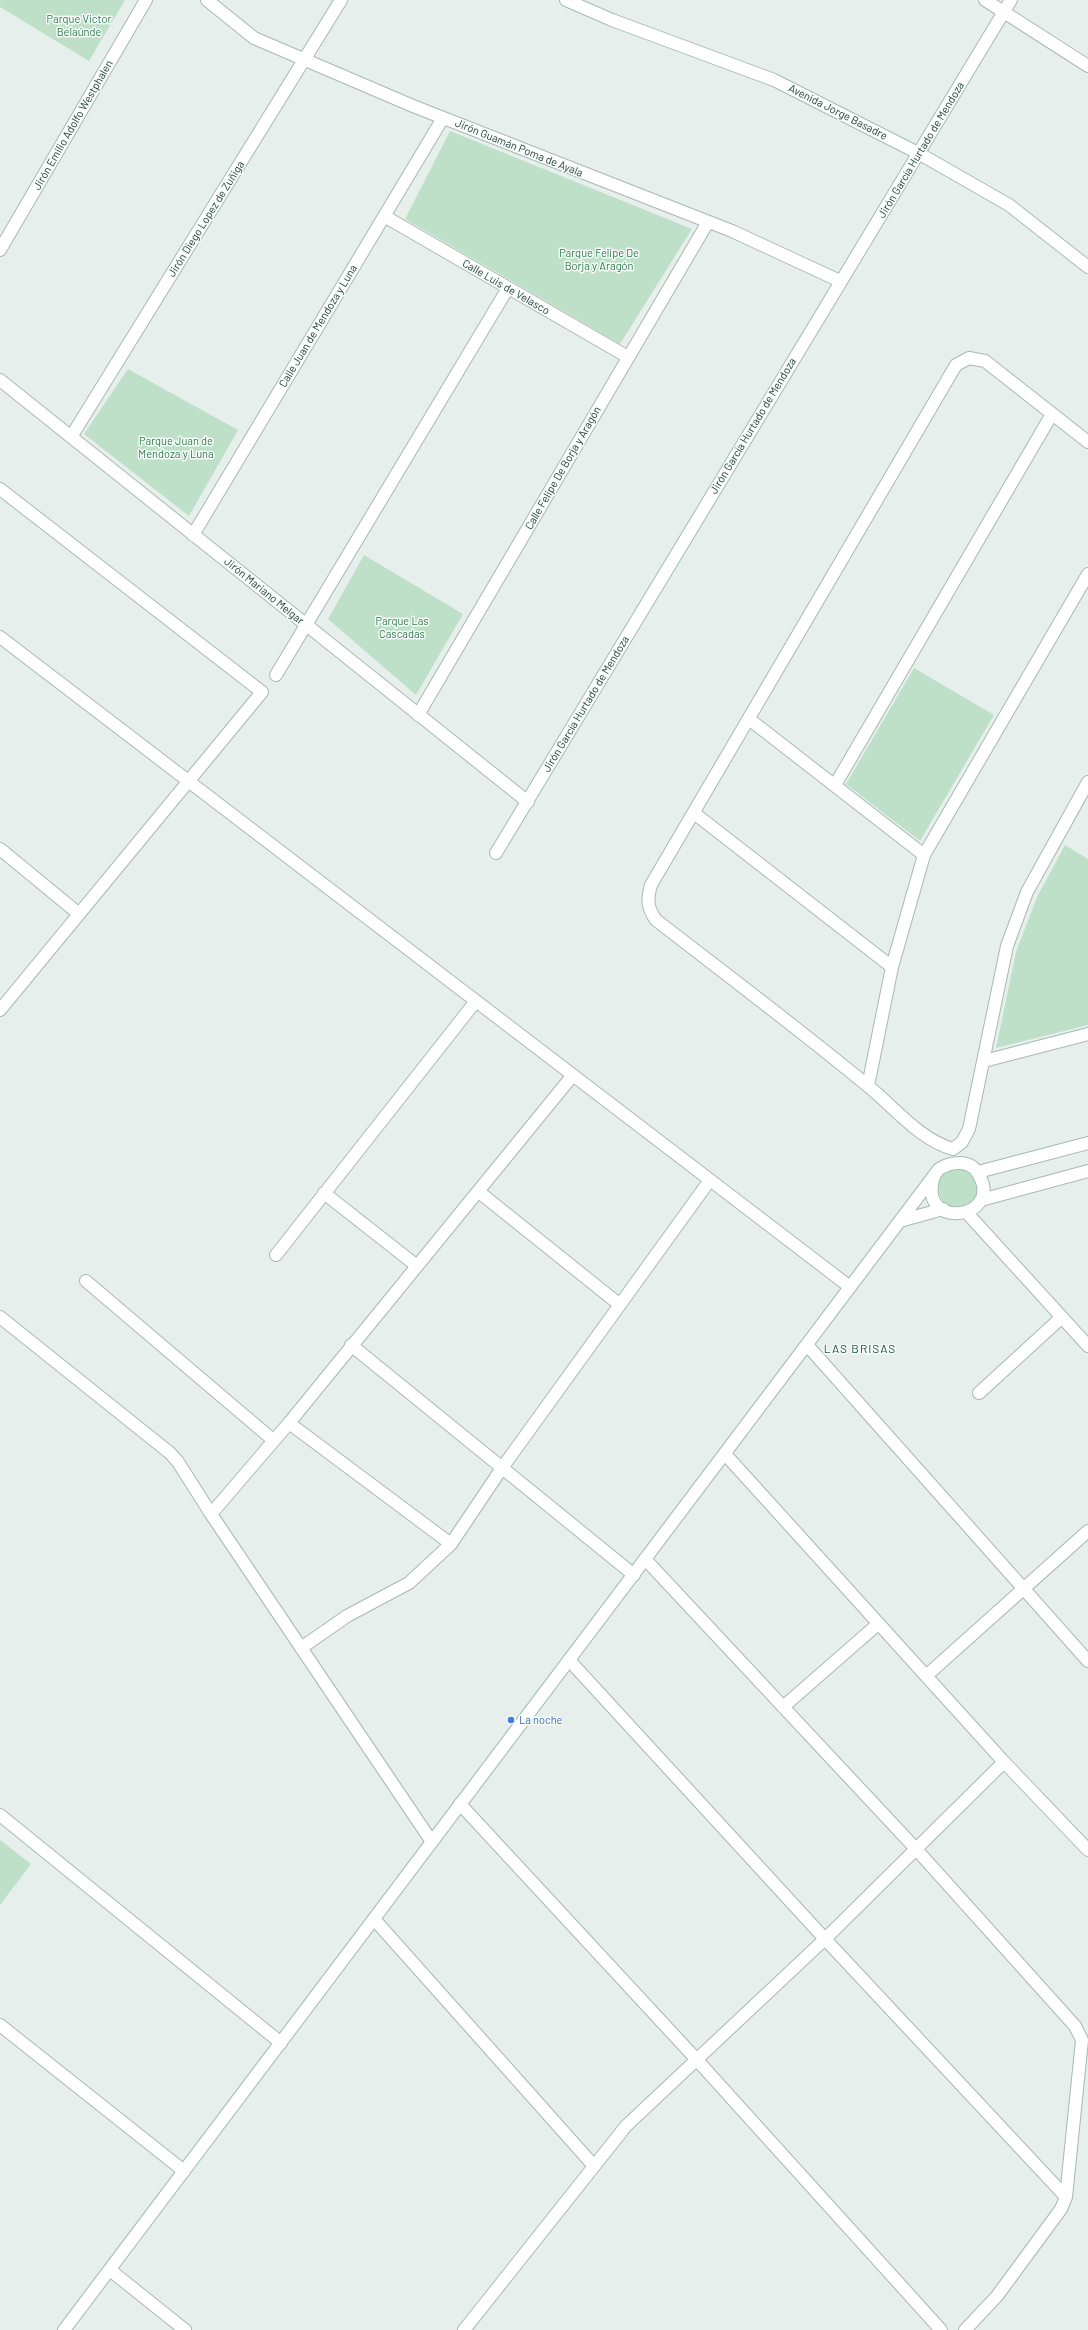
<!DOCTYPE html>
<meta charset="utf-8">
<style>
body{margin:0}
canvas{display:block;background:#e6efeb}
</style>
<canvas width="1088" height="2330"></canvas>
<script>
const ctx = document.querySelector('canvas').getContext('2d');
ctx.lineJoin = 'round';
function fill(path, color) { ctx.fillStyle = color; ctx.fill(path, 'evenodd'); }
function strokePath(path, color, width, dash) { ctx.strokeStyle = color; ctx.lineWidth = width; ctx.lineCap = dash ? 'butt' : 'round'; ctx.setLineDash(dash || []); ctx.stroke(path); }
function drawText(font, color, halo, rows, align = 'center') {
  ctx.font = font + ' Barlow,sans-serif'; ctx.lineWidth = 3; ctx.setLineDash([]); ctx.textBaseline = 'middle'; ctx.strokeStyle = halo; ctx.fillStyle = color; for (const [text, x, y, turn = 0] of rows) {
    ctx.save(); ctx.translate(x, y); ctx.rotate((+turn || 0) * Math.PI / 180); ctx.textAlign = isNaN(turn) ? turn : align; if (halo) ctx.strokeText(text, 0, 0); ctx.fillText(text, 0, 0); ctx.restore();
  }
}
const green = new Path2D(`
 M 0,0 L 125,0 L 89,61 L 0,7 Z
 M 450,131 L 692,229 L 620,344 L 405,219 Z
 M 128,369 L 238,430 L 189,516 L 84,434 Z
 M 364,555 L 463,614 L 416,695 L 328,619 Z
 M 914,668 L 994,715 L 920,841 L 846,784 Z
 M 1065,845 L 1088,859 L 1088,1025 L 996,1048 L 1016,952 L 1037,897 Z
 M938 1188a20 20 0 1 1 40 0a20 20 0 1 1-40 0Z
 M 0,1840 L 31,1864 L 0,1905 Z`);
const street = new Path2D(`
 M 207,0 L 254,38 L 413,106 L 732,231 L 840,281
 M 985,0 L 1088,66
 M 384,216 L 628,357
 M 0,250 L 146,0
 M 0,380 L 528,802
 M 71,437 L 341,0
 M 0,489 L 262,692 L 0,1010
 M 193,535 L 443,118
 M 0,637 L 850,1287
 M 276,675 L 508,288
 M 418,715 L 708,222
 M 749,719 L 924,855
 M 835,785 L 1052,414
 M 694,813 L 892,967
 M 0,849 L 79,914
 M 984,1061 L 1088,1034
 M 868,1086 L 892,967 L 924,855 L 1088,574
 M 953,1149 C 920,1140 894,1107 868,1086 C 799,1029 727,975 656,920 C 647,908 647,899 651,885 L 956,365 L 969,358 L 985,361 L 1088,442
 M 953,1149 L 962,1142 L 969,1129 L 1007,946 L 1027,892 L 1088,782
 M 479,1192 L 620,1305
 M 324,1193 L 417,1266
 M 981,1200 L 1088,1171
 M 967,1213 L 1088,1346
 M 276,1255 L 476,1001
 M 86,1281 L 273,1440
 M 0,1317 L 170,1453 L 178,1462 L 211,1514 L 432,1842
 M 351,1345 L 634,1575
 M 807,1345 L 1088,1661
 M 979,1393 L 1062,1317
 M 289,1423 L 451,1544
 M 725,1454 L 1004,1762 L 1088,1850
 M 211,1514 L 289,1423 L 573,1075
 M 645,1559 L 916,1849 L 1075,2026 L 1082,2040 L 1066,2197 L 1061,2209 L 997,2296 L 965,2330
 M 301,1648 L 347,1616 L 409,1583 L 451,1544 L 502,1468 L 710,1180
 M 569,1660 L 825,1939 L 1066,2197
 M 926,1676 L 1088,1531
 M 783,1707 L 878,1624
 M 460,1804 L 697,2060 L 941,2330
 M 0,1815 L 281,2043
 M 374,1919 L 594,2166
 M 0,2025 L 184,2171
 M 110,2270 L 185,2330
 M 464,2330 L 626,2126 L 825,1939 L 1004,1762`);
const secondary = new Path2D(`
 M 566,0 L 612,20 L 774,80 L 920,154 L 1009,205 L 1088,267
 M 496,853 L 1011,0
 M 978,1172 L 1088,1143
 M 900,1221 L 943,1209
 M 64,2330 L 939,1169 C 952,1161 971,1159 979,1175 C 1004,1220 916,1231 934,1176`);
const markers = [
 [511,1720,4,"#3f7fe0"]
];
const parkNames = [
 ["Parque Victor",79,19],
 ["Belaúnde",79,32],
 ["Parque Felipe De",599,253],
 ["Borja y Aragón",599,266],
 ["Parque Juan de",176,441],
 ["Mendoza y Luna",176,454],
 ["Parque Las",402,621],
 ["Cascadas",402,634]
];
const streetNames = [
 ["Avenida Jorge Basadre",838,112,27],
 ["Jirón Emilio Adolfo Westphalen",73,125,-60],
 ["Jirón Guamán Poma de Ayala",519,148,22],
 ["Jirón García Hurtado de Mendoza",921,150,-59],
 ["Jirón Diego Lopez de Zuñiga",206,219,-58],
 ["Calle Luis de Velasco",506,287,30],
 ["Calle Juan de Mendoza y Luna",318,326,-59],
 ["Jirón García Hurtado de Mendoza",753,426,-59],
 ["Calle Felipe De Borja y Aragón",563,468,-60],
 ["Jirón Mariano Melgar",264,591,39],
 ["Jirón García Hurtado de Mendoza",586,704,-59]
];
const shopNames = [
 ["La noche",519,1720]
];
const neighbourhoodNames = [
 ["LAS BRISAS",860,1349]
];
fill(green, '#bfe0c8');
strokePath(street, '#a8b8b2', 14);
strokePath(secondary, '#a4bbb3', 14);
strokePath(street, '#fff', 12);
strokePath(secondary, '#fff', 12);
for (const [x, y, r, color] of markers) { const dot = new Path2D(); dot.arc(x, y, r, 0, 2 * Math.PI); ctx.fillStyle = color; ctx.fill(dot); strokePath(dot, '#f7fbf9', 1.5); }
drawText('11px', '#2d7a4b', '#f7fbf9', parkNames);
drawText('11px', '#24423a', '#f7fbf9', streetNames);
drawText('11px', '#366cbe', '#f7fbf9', shopNames, 'left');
ctx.letterSpacing = '1px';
drawText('12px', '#1f5548', '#f7fbf9', neighbourhoodNames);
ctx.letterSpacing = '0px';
</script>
